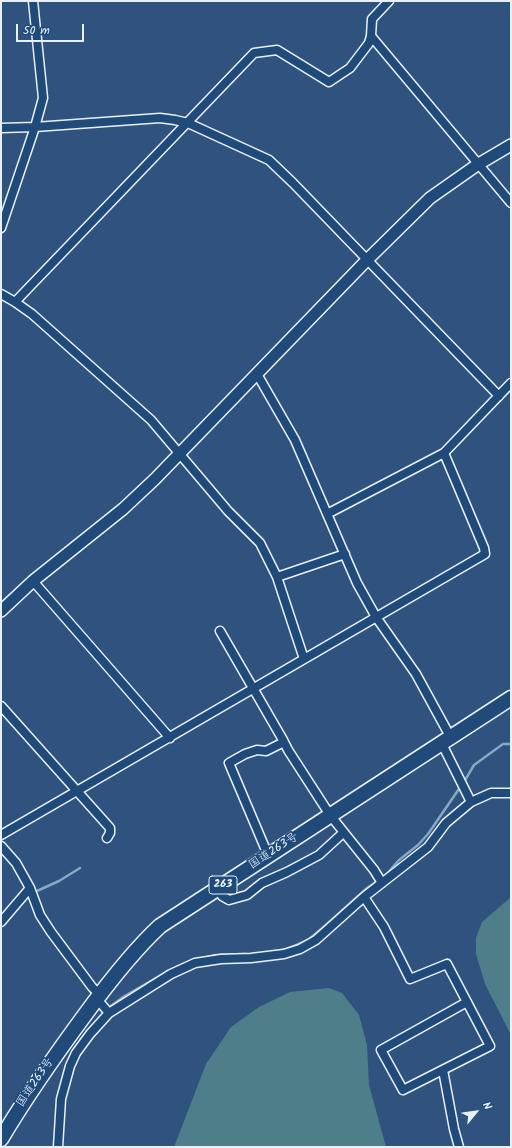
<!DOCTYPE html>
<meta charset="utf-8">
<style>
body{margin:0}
#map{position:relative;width:512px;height:1148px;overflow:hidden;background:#2f537e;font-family:Kalam,sans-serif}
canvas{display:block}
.frame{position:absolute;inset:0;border:2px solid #e8f1f8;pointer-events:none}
.north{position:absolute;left:456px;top:1092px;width:40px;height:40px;-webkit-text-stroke:3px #1f4a7a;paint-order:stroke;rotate:61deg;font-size:11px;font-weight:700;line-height:16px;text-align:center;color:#e8f1f8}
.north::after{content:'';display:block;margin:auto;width:14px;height:18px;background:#e8f1f8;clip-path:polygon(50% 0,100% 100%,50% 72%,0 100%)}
.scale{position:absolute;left:16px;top:24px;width:68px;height:18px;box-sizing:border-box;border:2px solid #e8f1f8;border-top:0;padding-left:5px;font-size:12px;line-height:14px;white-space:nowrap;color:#e8f1f8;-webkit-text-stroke:3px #1f4a7a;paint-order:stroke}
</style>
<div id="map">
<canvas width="512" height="1148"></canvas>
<div class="frame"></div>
<div class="north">N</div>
<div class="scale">50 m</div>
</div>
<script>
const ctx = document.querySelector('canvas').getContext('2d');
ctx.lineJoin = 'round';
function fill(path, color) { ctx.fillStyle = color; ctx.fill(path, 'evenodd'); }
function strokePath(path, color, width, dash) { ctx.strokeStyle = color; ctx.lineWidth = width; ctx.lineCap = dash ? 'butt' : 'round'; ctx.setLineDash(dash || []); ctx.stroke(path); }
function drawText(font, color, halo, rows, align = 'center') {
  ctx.font = font + ' Kalam,"Klee One",sans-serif'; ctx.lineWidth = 3.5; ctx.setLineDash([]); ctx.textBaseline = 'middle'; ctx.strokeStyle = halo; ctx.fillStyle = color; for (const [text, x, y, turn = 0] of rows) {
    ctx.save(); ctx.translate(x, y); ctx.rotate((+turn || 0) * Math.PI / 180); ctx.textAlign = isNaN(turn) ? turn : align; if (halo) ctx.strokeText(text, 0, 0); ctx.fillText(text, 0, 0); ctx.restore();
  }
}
const green = new Path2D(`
 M 511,897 L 511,1035 L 485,984 L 476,954 L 476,938 L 482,922 Z
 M 329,988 L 342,993 L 359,1015 L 367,1045 L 369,1085 L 386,1147 L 174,1147 L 206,1064 L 231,1027 L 259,1007 L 290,992 Z`);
const stream = new Path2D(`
 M 464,782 L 474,765 L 503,744 L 511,744
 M 385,876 L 399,860 L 418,845 L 428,834 L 461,786
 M 37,891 L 59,881 L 80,868
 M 21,904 L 28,897
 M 272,952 L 287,949 L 308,940 L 327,924 L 367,888 L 379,880
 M 199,959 L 215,955 L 245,954
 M 182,965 L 194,960
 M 103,1012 L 123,997 L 168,971`);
const street = new Path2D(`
 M 389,1 L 372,19 L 371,36 L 511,203
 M 1,128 L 35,127 L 160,118 L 175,120 L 188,123 L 269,160 L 293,183 L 499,396
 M 1,228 L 35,127 L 43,98 L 33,1
 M 1,294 L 15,302 L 32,314 L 151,420 L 228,511 L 260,543 L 277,577
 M 15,302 L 254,53 L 277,50 L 329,82 L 350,68 L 369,43 L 371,36
 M 257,374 L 295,440 L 357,583 L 376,617 L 416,674 L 451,738
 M 327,514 L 444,453 L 511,383
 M 33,581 L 170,738
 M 220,631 L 283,740 L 288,750 L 330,815 L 374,870 L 382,883
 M 304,659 L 277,577 L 345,554
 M 1,706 L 110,828 L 110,833 L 107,838
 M 442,744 L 471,802
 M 1,835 L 485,554 L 484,548 L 444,453
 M 1,846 L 16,863 L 30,888 L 40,915 L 51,932 L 92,987 L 100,995
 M 268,855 L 229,763 L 245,754 L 257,750 L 266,751 L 284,742
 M 218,888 L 222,896 L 229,900 L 247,895 L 262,883 L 287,872 L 319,855 L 343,833
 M 364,897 L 384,927 L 410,979 L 447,964 L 490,1046 L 403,1090 L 381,1050 L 467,1002
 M 1,922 L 30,888
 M 97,999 L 109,1013
 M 443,1070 L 454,1129 L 459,1147
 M 58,1147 L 61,1099 L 70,1066 L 76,1053 L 90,1034 L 109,1013 L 171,974 L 195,963 L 221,959 L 251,958 L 284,954 L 300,949 L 316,940 L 364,897 L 428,847 L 446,823 L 471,802 L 491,793 L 511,793`);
const secondary = new Path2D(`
 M 1,611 L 33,581 L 123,509 L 155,479 L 367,260 L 430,198 L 477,165 L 511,145`);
const highway = new Path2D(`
 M 1,1139 C 27,1095 56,1054 87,1012 C 109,982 132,952 160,926 L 511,698`);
const shields = [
 [223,885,28]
];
const shieldNames = [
 ["263",223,885]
];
const streetNames = [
 ["国道263号",274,852,-33],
 ["国道263号",36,1083,-56]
];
fill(green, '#4d7e89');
strokePath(stream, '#87a8c5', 2.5);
strokePath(street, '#e8f1f8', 11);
strokePath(secondary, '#e8f1f8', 14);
strokePath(highway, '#e8f1f8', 17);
strokePath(street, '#1f4a7a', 8);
strokePath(secondary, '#1f4a7a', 11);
strokePath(highway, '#1f4a7a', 14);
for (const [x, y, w] of shields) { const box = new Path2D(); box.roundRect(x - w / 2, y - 9, w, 18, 3); ctx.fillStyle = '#1f4a7a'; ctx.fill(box); strokePath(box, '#e8f1f8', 1); }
drawText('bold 11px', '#e8f1f8', null, shieldNames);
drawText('12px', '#e8f1f8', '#1f4a7a', streetNames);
</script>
